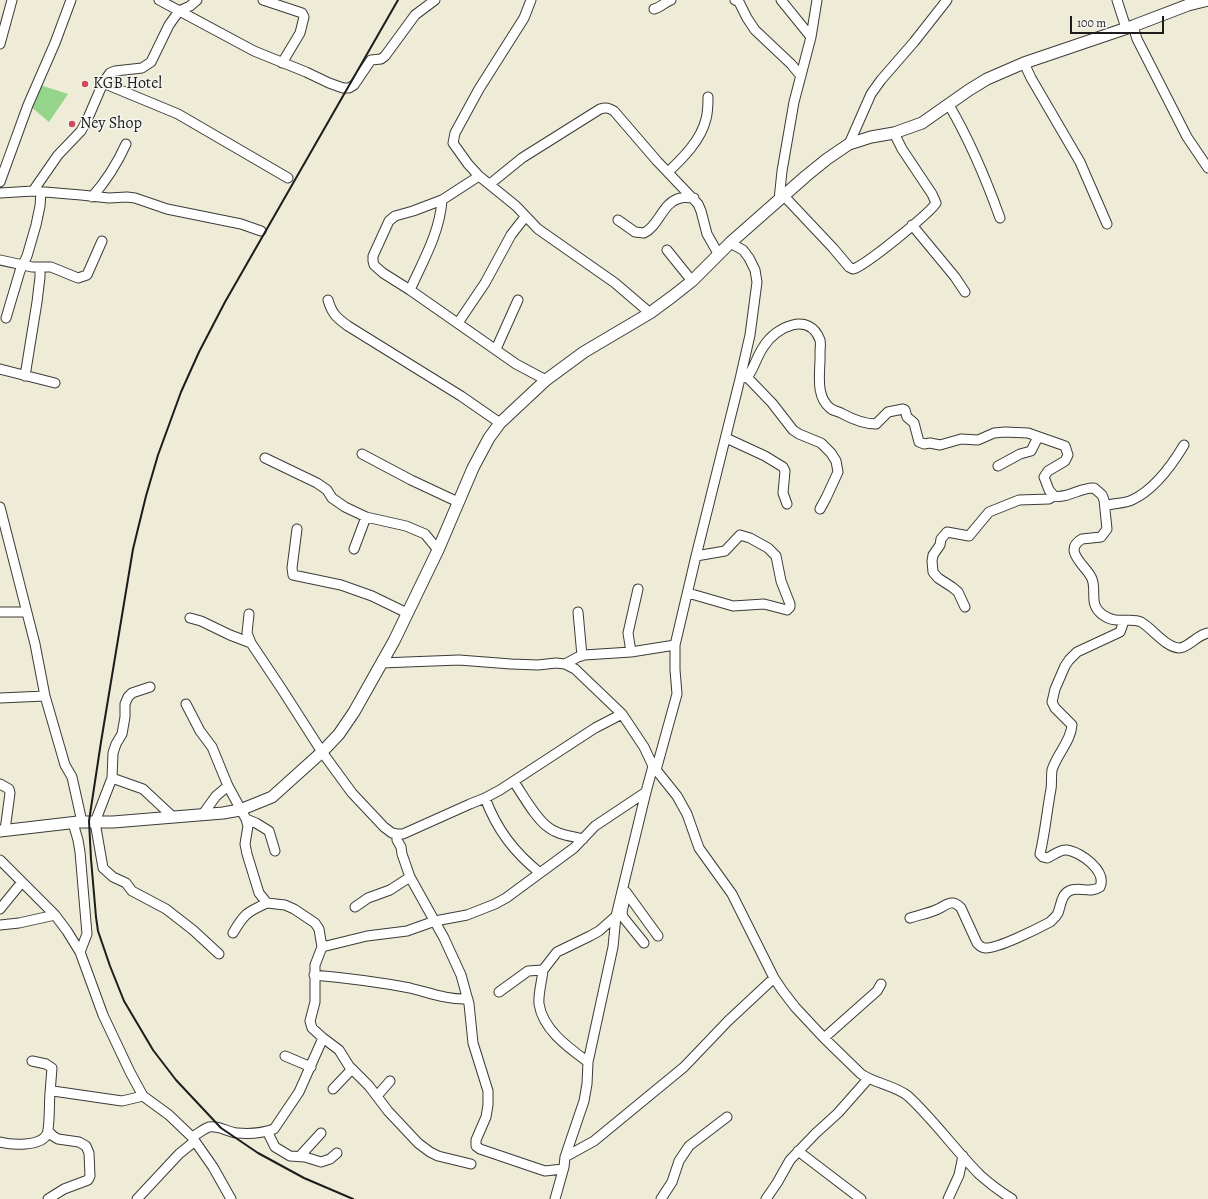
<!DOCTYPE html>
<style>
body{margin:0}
#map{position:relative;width:1208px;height:1199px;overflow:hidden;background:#eeebd6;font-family:Alegreya,serif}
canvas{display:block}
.scale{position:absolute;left:1070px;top:16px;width:94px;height:18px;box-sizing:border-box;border:2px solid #1c1c1c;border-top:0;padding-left:5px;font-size:12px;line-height:14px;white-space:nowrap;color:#1c1c1c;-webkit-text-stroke:3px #f6f6f2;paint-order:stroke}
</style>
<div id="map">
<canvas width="1208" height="1199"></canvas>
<div class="scale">100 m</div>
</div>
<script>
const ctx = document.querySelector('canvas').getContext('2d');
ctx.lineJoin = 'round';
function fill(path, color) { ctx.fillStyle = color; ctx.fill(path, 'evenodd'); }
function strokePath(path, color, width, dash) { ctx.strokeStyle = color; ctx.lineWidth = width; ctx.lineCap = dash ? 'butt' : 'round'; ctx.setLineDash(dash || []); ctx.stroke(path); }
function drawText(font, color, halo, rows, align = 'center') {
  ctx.font = font + ' Alegreya,serif'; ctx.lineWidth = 3; ctx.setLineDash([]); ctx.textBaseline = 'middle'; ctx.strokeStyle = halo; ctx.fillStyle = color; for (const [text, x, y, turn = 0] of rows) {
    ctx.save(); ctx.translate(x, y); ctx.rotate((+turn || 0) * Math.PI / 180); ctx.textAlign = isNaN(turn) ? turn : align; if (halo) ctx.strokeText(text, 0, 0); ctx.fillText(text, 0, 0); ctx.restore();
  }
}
const green = new Path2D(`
 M 40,85 L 68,94 L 49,122 L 30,106 Z`);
const minor = new Path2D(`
 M 159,0 L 254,51 L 306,72 L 329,83 L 343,88 L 349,88 L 354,85 L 371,60 L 381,59 L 385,56 L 415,15 L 435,0
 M 263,0 L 302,13 L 304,17 L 300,33 L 282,63
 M 531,0 L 524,18 L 479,89 L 455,133 L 453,143 L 468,164 L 479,176 L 516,206 L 538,229 L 615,283 L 650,313
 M 735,0 L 739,2 L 747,18 L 755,30 L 791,64 L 801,76
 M 781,0 L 811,37
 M 1117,0 L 1126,28
 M 654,9 C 660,8 665,2 671,0
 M 1133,26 L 1137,39 L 1187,137 L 1208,168
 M 0,44 L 12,0
 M 1024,63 L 1031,78 L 1080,162 L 1107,224
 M 103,83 L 178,114 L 288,178
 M 949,105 C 970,141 986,179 1000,218
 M 849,144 L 871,94 L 881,80 L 914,42 L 947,0
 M 668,172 C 683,158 701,140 706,119 C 708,112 708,104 708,97
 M 479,176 L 442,200 L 413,211 L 395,216 L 389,221 L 373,256 L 373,261 L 374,265 L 383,273 L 410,290 L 516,364 L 546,380
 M 0,182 L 28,105 L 55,43 L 71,0
 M 490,184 L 522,158 L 600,109 C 606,107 609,108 614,111 L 657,161 L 698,204 L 701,211 L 707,234 L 719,255
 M 33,191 L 58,155 L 81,131 L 88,118 L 103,83 L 110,73 L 115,71 L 142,68 L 151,62 L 169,25 L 179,11 L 190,6 L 197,0
 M 0,193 L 33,191 L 81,195 L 109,198 L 127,197 L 135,198 L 167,209 L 241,224 L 261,231
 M 784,196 L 833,248 L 849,267 L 853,269 C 865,266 930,213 936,203 L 932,194 L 902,149 L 894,133
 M 92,197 C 107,180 117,164 126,144
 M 779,200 L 782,171 L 794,102 L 811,37 L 817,0
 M 618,220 L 635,232 L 644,233 C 659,226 663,201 681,198 C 685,197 690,198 694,198
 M 912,225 L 955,277 L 965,292
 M 667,250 L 692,281
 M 0,260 L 32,267 L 51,267 L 78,278 L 87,275 L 102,241
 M 410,290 C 423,261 440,232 442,200
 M 328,300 C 332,314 337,318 348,326 L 461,396 L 500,423
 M 6,318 L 20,271 L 27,256 L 36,225 L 40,206 L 41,192
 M 458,323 L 485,283 L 511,235 L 525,217
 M 496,349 L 518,300
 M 0,369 L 55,383
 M 25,376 L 37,302 L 40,277 L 40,268
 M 747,377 L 772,403 L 793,430 L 799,434 L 821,443 L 831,453 L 836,461 L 838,472 L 826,498 L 820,509
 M 740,379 L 747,377 L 750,373 C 755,365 758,354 764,346 C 776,327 809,311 820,340 C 821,344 820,349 820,352 C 821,370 814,395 830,408 C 833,411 837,411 841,413 C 852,419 863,424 876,424 L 888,412 L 903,409 L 905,410 L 907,417 L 914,423 L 919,442 L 924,444 L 930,443 L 940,445 L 961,439 L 978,440 L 994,433 L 1005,432 L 1028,433 L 1065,446 L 1068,455 L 1065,461 L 1048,471 L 1044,477 L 1049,490 L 1054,496 C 1067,499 1081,487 1094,488 L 1102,495 L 1104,500 L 1107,529 L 1101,537 L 1082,539 C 1061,551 1088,567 1092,579 C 1097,592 1088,604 1103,615 C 1117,625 1130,617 1141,622 C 1152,628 1165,647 1179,648 C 1188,648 1197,635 1208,633
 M 726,438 L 765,456 L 783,467 L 785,471 L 783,493 L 787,504
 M 362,454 L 411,480 L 458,502
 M 265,458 L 317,483 L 327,490 L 332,498 L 345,507 L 366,517 L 406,526 L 425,534 L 438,550
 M 998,466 L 1020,454 L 1031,451 L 1036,441 L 1036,437
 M 1105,506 C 1113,503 1123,504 1132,500 C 1154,490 1172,465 1184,445
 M 0,507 L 35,644 L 45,696 L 65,765 L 72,777 L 82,822
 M 297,529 L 292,568 L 293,575 L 341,585 L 372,596 L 407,613
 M 354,549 L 366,517
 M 688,593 L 733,606 L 764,604 L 787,610 L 790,607 L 790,604 L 781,581 L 776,556 L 768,548 L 750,538 L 740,535 L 725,551 L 696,556
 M 965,607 L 958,592 L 952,587 L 938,578 L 933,572 L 932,561 L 933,555 L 940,545 L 941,539 L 947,532 L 969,536 L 989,512 L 1019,500 L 1049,499 L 1054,496
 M 0,612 L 26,612
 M 578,612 L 582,656
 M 249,614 L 247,633 L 251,643
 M 190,618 L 201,621 L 230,635 L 251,643 L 283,691 L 322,752 L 352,793 L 384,827 L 392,833 L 397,834 L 403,834 L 470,804 L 485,798 L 500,790 L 595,728 L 622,714
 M 631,652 L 628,633 L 638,589
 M 381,663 L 459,660 L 511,664 L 538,665 L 556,663 L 565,664 L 575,669 L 622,714 L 644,747 L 653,766 L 677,796 L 687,814 L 699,848 L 732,894 L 774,978 L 782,990 L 795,1007 L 824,1038 L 861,1074 C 876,1084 894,1085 908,1096 C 934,1120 955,1150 980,1175 C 990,1184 1001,1192 1012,1199
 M 565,664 L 578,657 L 584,655 L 631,652 L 675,645
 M 150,687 L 132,693 L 128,697 L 125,704 L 125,717 L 122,734 L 116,744 L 113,753 L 112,778 L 95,822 L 103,868 L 113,877 L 126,883 L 132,891 L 166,909 L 193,930 L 219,954
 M 0,698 L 45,696
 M 186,704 L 200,731 L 212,747 L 228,786 L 246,819 L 248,826 L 245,844 L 247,854 L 259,893 L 267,903 L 285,905 L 294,909 L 315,923 L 319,929 L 322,947 L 315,965 L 315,1002 L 310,1021 L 312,1028 L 323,1038 L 339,1050 L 349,1066 L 369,1086 L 388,1111 L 418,1143 L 430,1152 L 438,1156 L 471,1164
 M 656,770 L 677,694 L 675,670 L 675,645 L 696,556 L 740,379 L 750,335 L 757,282 L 755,270 L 749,258 L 743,250 L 730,243
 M 112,778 L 143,789 L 173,817
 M 514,782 C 523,795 536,819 548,827 C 557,835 572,836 583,839
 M 0,784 L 9,789 L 10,793 L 5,830
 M 485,798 C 497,830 514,852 540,873
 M 203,814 L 216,796 L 228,786
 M 246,819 L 256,823 L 269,831 L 275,851
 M 73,823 L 78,840 L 80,852 L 87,934 L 80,952
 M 397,834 L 397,840 L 401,847 L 402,854 L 410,877 L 444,938 L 461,975 L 469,1004 L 473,1043 L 488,1091 L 488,1105 L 486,1117 L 476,1140 L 476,1146 L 480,1149 L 536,1168 L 545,1171 L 563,1169
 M 0,860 L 55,915 L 67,931 L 80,952 L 103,1015 L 130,1072 L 143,1096 L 169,1115 L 192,1137 L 213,1167 L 231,1199
 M 626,892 L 658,936
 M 624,903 L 622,912 L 623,917 L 644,943
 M 355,907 L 368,898 L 390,890 L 410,877
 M 0,909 L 22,882
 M 910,918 C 919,915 930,913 938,909 C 943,907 948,902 953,903 C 956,903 959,906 961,908 L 977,943 C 979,945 981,948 985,948 C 997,949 1037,929 1050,922 C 1053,919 1056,917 1058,913 C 1061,905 1061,895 1069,891 C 1079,886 1090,894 1100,887 C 1107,871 1081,852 1067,850 C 1060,849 1054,855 1047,858 L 1043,857 L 1040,854 C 1045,833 1047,810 1051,789 C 1052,783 1051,777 1052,770 C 1057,754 1071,741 1072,725 L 1055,708 L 1052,702 L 1055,689 L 1065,666 L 1069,660 L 1077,652 L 1120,632 L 1124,621
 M 0,925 L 19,923 L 55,915
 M 233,933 C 244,914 247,912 267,903
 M 322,947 L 367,936 L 407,931 L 435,921 L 467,915 L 495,904 L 506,898 L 574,848 L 595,826 L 646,792
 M 543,970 C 542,981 538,994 539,1004 C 543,1030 569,1048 588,1062
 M 314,975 C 347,978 379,982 410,988 C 430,993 448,1000 468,999
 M 499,992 L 528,971 L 543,970 L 557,952 L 590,936 L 599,931 L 616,916
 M 824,1038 L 877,991 L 881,984
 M 285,1056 L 311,1067
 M 32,1061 L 46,1064 L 52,1068 L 50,1093
 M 333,1089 L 352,1069
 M 377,1096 L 390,1081
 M 48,1131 L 53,1136 L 58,1139 L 79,1142 L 86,1146 L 89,1153 L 90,1176 L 88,1180 L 64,1189 L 48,1199
 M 267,1131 L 275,1147 L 290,1156 L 305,1157 L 321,1162 L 330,1159 L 337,1153
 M 192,1137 C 198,1134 203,1129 209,1127 C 219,1125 227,1132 237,1133 C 248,1134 263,1133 274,1129 L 299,1092 L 323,1038
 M 0,1142 C 11,1145 41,1147 47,1134 C 50,1126 49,1103 50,1093 L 53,1091 L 122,1101 L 143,1096
 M 798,1151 L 861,1199
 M 300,1156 L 321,1133
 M 565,1157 L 594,1141 L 684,1067 L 728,1021 L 774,978
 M 137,1199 L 179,1154 L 195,1141
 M 555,1199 L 564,1167 L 565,1157 L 584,1101 L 587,1084 L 588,1062 L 613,947 L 616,916 L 646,792 L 653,766
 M 661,1199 L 672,1182 L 679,1161 L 689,1146 L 727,1117
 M 766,1199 L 777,1183 L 790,1160 L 816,1133 L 838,1113 L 868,1079
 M 948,1199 L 959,1175 L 963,1156`);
const major = new Path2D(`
 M 0,831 L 78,822 L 113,822 L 223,813 L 240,810 L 272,797 L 322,752 L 339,734 L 354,712 L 394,641 L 438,550 L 473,468 L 489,438 L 500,423 L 546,380 L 584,352 L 650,313 L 673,296 L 692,281 L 730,243 L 806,176 L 827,159 L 849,144 L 871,137 L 894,133 L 922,123 L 969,90 L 987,79 L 1024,63 L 1133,26 L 1188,5 L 1208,0`);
const rail = new Path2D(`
 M 353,1199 L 304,1178 L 258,1153 L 221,1128 L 176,1080 L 153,1050 L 124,1001 L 110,966 L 98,931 L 96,917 L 91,859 L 89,821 L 101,742 L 133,549 L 146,496 L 158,455 L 181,392 L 199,352 L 225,302 L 398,0`);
const markers = [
 [85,84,4,"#d1495b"],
 [72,124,4,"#d1495b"]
];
const poiNames = [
 ["KGB Hotel",93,84],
 ["Ney Shop",80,124]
];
fill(green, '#94d48b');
strokePath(minor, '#3c3b38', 11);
strokePath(major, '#3c3b38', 13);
strokePath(minor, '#fff', 9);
strokePath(major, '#fff', 11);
strokePath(rail, '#1c1c1c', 2);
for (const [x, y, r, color] of markers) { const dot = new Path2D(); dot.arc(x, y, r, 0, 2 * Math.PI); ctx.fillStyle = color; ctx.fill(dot); strokePath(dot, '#f6f6f2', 1.5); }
drawText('16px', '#1c1c1c', '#f6f6f2', poiNames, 'left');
</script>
